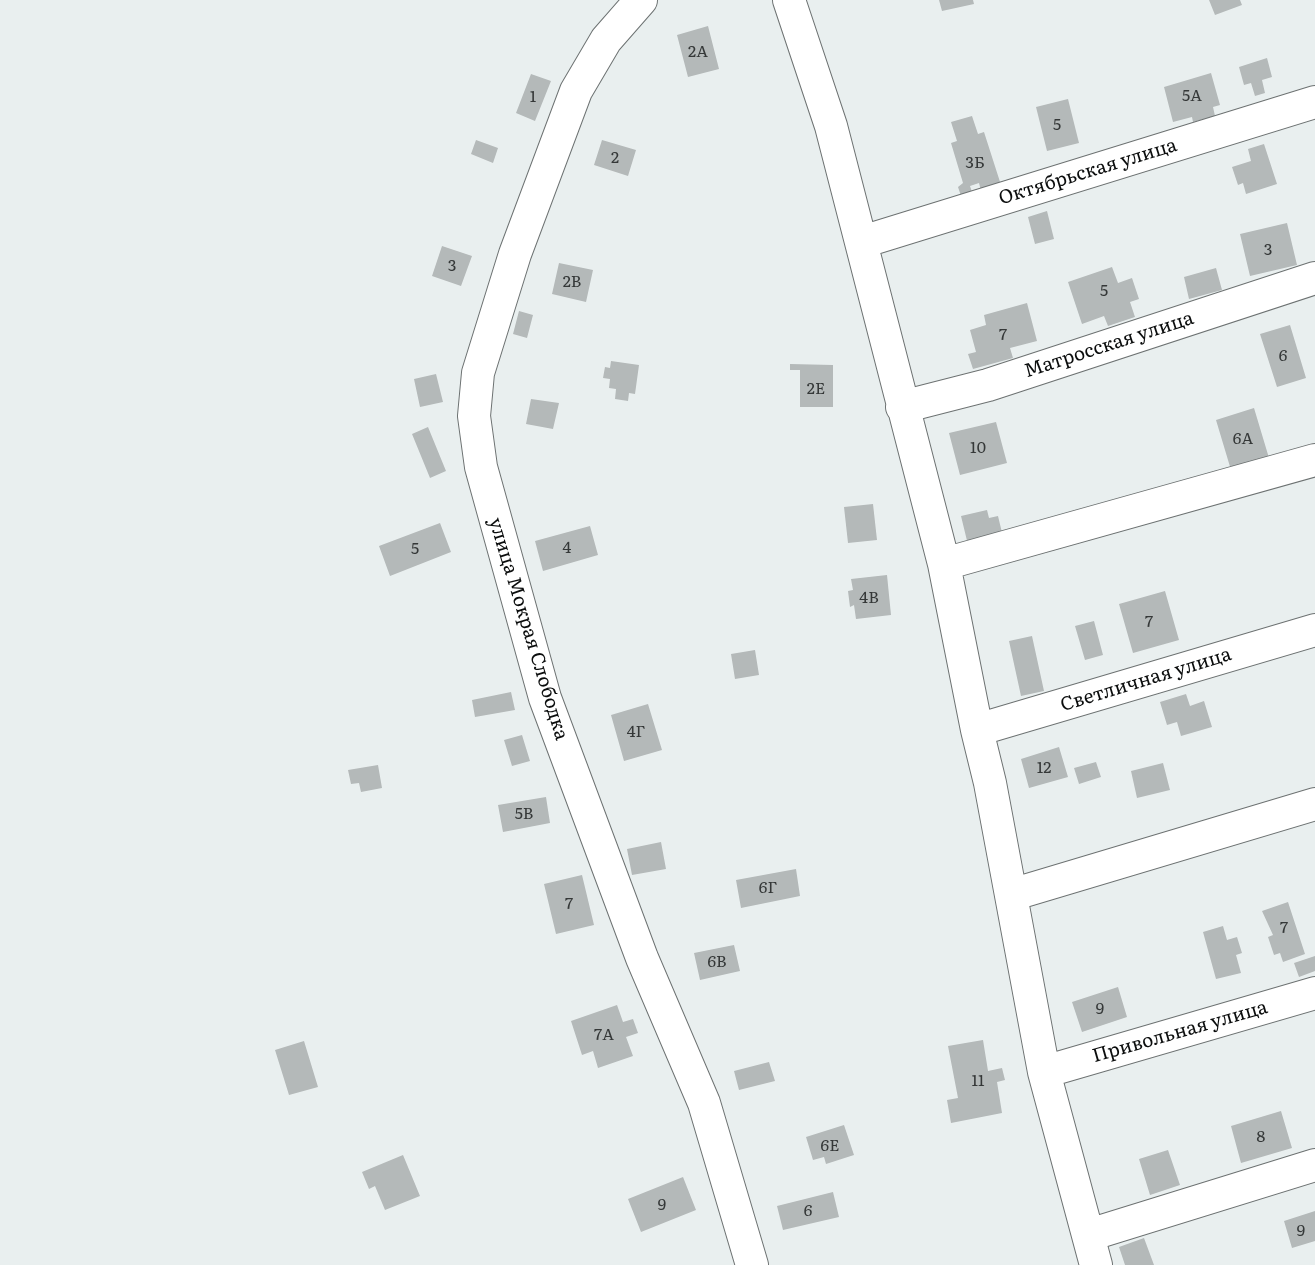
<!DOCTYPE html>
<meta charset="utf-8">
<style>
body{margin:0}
canvas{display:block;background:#e9efef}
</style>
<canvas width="1315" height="1265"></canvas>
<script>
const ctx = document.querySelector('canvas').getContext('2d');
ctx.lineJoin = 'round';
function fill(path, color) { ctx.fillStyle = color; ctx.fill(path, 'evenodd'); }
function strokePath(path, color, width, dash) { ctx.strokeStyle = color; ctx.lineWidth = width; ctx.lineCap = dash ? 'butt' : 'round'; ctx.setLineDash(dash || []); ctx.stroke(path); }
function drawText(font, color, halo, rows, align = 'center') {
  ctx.font = font + ' Literata,serif'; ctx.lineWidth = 5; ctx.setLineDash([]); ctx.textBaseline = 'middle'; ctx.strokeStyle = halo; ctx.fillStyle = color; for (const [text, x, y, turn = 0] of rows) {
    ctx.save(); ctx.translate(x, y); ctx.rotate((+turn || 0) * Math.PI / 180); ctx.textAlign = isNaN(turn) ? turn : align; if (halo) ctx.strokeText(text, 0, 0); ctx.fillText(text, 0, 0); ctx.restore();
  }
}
const building = new Path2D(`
 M 939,0 L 973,0 L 974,4 L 942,11 Z
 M 1209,0 L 1240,0 L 1242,5 L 1215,15 Z
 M 708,26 L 719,69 L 688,77 L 677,35 Z
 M 1267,58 L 1272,77 L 1262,80 L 1265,93 L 1255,96 L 1251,83 L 1244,85 L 1239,67 Z
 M 1211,73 L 1220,105 L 1213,107 L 1215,116 L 1193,122 L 1192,117 L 1173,122 L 1164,87 Z
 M 531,74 L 551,81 L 535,121 L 516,113 Z
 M 1068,99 L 1079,143 L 1047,151 L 1036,107 Z
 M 972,116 L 978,134 L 984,132 L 1001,185 L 981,191 L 979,183 L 970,186 L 973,195 L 962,199 L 958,187 L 963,183 L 951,143 L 957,141 L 951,122 Z
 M 476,140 L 498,148 L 493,163 L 471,154 Z
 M 602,140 L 636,150 L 628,176 L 594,165 Z
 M 1264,144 L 1277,184 L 1246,194 L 1243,183 L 1238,185 L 1232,167 L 1251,161 L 1248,149 Z
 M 1047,211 L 1054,239 L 1035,244 L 1028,217 Z
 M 1287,223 L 1297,265 L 1250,276 L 1240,234 Z
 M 442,246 L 472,256 L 461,286 L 432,276 Z
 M 559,263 L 593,270 L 586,302 L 552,294 Z
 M 1112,267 L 1118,283 L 1132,278 L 1139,299 L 1130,302 L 1135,317 L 1108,326 L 1104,316 L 1082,324 L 1068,282 Z
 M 1216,268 L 1222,290 L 1189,299 L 1184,277 Z
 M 1027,303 L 1037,341 L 1010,348 L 1013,358 L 973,369 L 968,354 L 976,352 L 970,330 L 986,325 L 984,315 Z
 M 519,311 L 533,315 L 527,338 L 513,334 Z
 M 1290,325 L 1306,378 L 1277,387 L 1260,334 Z
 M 611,361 L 639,365 L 635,394 L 629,393 L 628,401 L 615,399 L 616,389 L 609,388 L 610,379 L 603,378 L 605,367 L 610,368 Z
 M 790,364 L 833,365 L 833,407 L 800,407 L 800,370 L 790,370 Z
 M 436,374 L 443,402 L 420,407 L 414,379 Z
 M 531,399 L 559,403 L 553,429 L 526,424 Z
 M 1254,408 L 1269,458 L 1231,470 L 1216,420 Z
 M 996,422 L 1007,463 L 960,475 L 949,433 Z
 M 428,427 L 446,471 L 430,478 L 412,434 Z
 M 873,504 L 877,540 L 848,543 L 844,507 Z
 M 987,510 L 989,518 L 998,516 L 1004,541 L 969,549 L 961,516 Z
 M 440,523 L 451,552 L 390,576 L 379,546 Z
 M 590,526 L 598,555 L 543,571 L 535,541 Z
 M 887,575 L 891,615 L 856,619 L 854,605 L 850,607 L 848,591 L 853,590 L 851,579 Z
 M 1165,591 L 1179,640 L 1133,653 L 1119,604 Z
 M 1094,621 L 1103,655 L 1085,660 L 1075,626 Z
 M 1032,636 L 1044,691 L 1021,696 L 1009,641 Z
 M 755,650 L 759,675 L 735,679 L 731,654 Z
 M 511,692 L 515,710 L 475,717 L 472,700 Z
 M 1186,694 L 1190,706 L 1204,701 L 1212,727 L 1181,736 L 1177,722 L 1167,725 L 1160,702 Z
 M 648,704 L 662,750 L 624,761 L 611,715 Z
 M 522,735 L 530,761 L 512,766 L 504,740 Z
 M 1059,747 L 1068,777 L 1029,788 L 1021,759 Z
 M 1096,762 L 1101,777 L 1079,784 L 1074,768 Z
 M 1163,763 L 1170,790 L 1137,798 L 1131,771 Z
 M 378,765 L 382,788 L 361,792 L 359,783 L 351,784 L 348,770 Z
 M 546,797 L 550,823 L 503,832 L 498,805 Z
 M 661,842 L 666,869 L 632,875 L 627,849 Z
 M 796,869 L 800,896 L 741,908 L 736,880 Z
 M 582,875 L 594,925 L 556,934 L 544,884 Z
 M 1288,902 L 1305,954 L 1283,962 L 1280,953 L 1274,955 L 1268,937 L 1273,935 L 1262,911 Z
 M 1223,926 L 1227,940 L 1237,937 L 1242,953 L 1236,955 L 1241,973 L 1216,979 L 1203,932 Z
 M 734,945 L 740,971 L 700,980 L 694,953 Z
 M 1315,956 L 1315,971 L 1299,977 L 1294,963 Z
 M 1118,987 L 1127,1017 L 1082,1032 L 1072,1002 Z
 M 617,1005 L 623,1022 L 633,1019 L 638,1033 L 626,1037 L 633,1056 L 598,1068 L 593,1051 L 582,1055 L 571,1021 Z
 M 983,1040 L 988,1071 L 1002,1068 L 1005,1080 L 997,1082 L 1002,1113 L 951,1123 L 947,1100 L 958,1098 L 948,1046 Z
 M 304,1041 L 318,1087 L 289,1095 L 275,1050 Z
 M 769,1062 L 775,1081 L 739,1090 L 734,1071 Z
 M 1281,1111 L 1292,1148 L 1241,1163 L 1231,1126 Z
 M 844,1125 L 854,1155 L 826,1164 L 824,1157 L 813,1160 L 806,1137 Z
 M 1168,1150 L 1180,1185 L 1150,1195 L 1139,1159 Z
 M 403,1155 L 420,1196 L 385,1210 L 375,1186 L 369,1189 L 362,1172 Z
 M 683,1177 L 696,1210 L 641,1232 L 628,1199 Z
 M 833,1192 L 839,1217 L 783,1230 L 777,1206 Z
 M 1315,1211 L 1315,1241 L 1292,1248 L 1284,1221 Z
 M 1144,1238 L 1154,1265 L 1125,1265 L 1119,1247 Z`);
const minor = new Path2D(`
 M 641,0 L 606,40 L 576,91 L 515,254 L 478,373 L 474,416 L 481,467 L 545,698 L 642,958 L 704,1103 L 752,1265
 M 789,0 L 831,126 L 944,564 L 977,730 L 990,783 L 1044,1072 L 1096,1265
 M 862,242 L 1315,102
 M 902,407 L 988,385 L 1315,278
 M 944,564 L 1315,460
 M 977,730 L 1315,630
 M 1011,895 L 1315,804
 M 1044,1072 L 1315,993
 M 1089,1235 L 1315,1165`);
const numberNames = [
 ["2А",698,52],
 ["5А",1192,96],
 ["1",533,97],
 ["5",1057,125],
 ["2",615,158],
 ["3Б",975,163],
 ["3",1268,250],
 ["3",452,266],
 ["2В",572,282],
 ["5",1104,291],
 ["7",1003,335],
 ["6",1283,356],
 ["2Е",816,389],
 ["6А",1243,439],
 ["10",978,448],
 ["4",567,548],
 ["5",415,549],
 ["4В",869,598],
 ["7",1149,622],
 ["4Г",636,732],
 ["12",1044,768],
 ["5В",524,814],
 ["6Г",768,888],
 ["7",569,904],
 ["7",1284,928],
 ["6В",717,962],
 ["9",1100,1009],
 ["7А",604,1035],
 ["11",978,1081],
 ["8",1261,1137],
 ["6Е",830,1146],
 ["9",662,1205],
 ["6",808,1211],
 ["9",1301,1231]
];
const streetNames = [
 ["Октябрьская улица",1088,172,-17],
 ["Матросская улица",1109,345,-18],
 ["улица Мокрая Слободка",528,629,73],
 ["Светличная улица",1146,680,-17],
 ["Привольная улица",1180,1032,-16]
];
fill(building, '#b4b9b9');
strokePath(minor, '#6d7272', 34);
strokePath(minor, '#fff', 32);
drawText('16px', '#353838', null, numberNames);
drawText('19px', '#0b0d0d', '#fff', streetNames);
</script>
